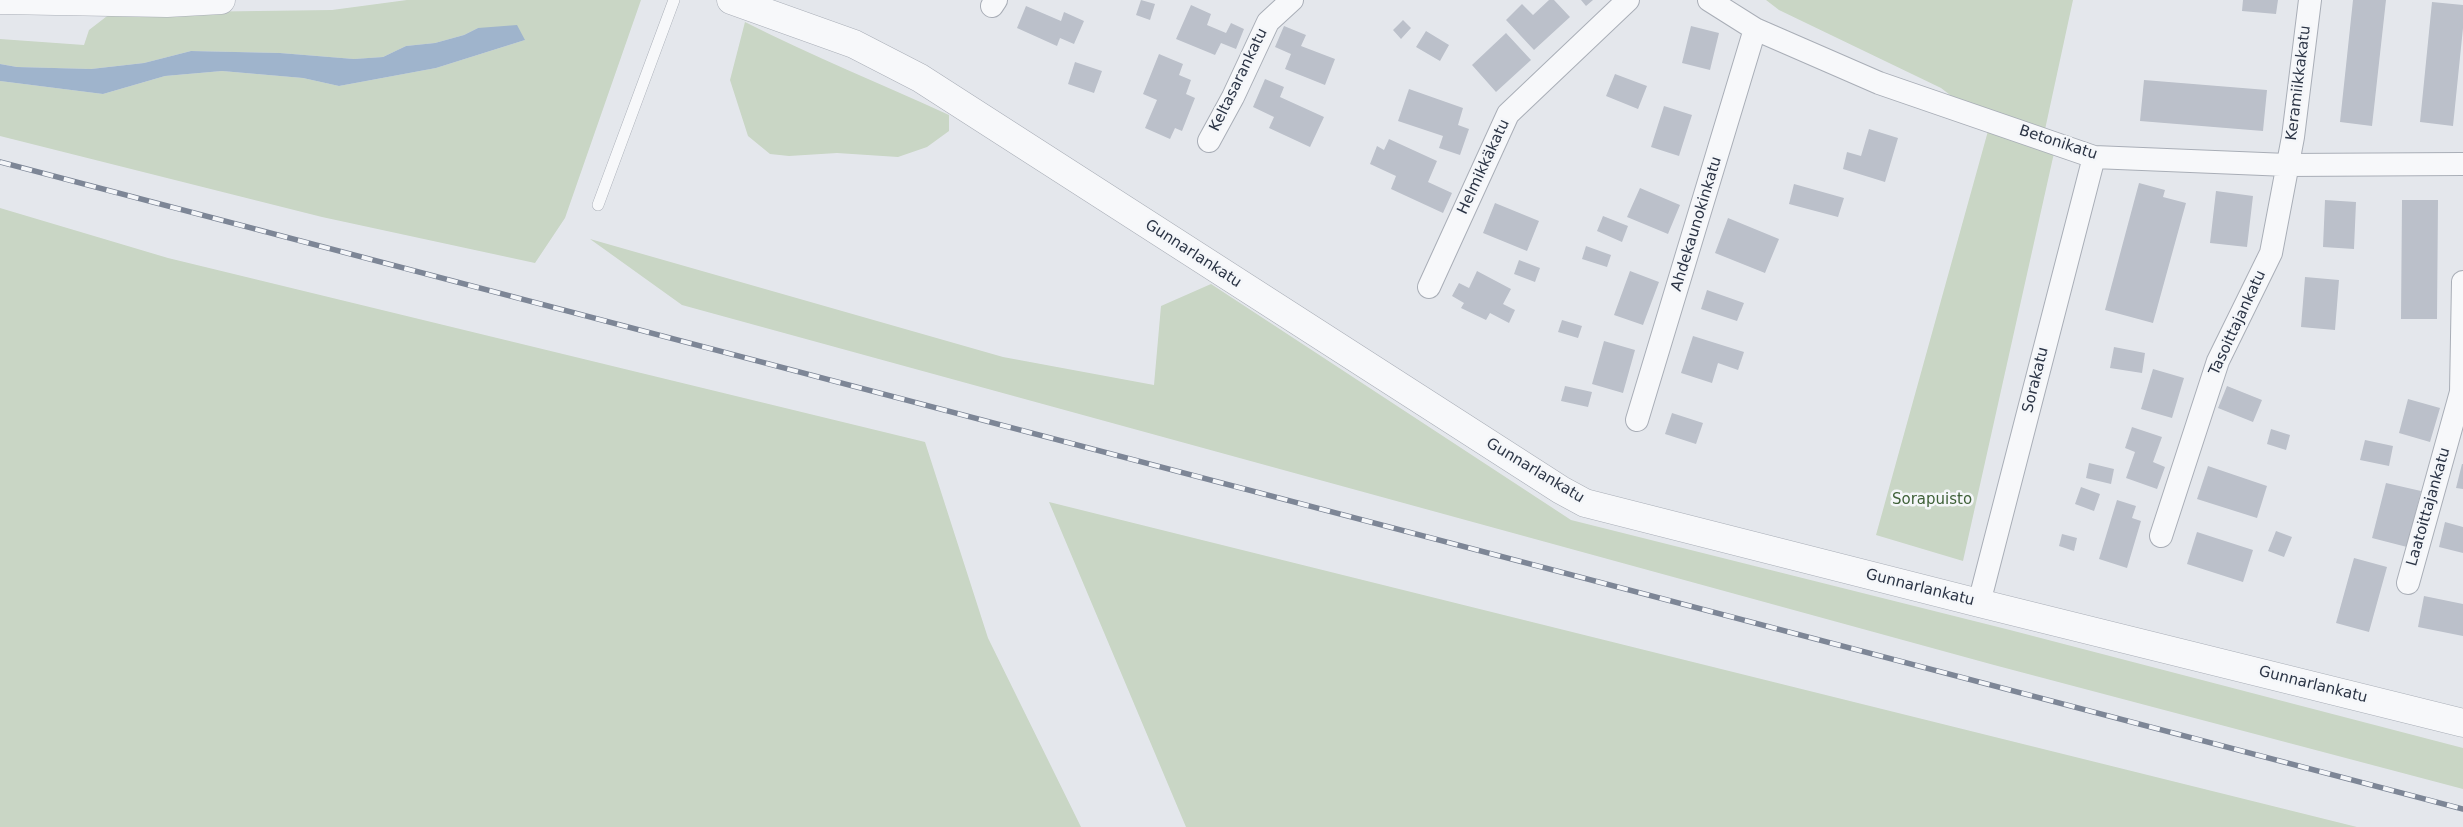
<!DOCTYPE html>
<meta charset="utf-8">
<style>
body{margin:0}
canvas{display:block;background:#e4e7ec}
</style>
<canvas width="2463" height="827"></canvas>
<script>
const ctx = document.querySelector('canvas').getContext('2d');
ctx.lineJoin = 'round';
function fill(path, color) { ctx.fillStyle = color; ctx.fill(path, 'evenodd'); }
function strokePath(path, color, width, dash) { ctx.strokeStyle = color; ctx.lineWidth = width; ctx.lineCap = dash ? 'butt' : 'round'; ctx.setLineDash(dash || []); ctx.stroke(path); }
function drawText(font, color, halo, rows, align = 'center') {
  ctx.font = font + ' "DejaVu Sans",sans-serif'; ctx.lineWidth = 5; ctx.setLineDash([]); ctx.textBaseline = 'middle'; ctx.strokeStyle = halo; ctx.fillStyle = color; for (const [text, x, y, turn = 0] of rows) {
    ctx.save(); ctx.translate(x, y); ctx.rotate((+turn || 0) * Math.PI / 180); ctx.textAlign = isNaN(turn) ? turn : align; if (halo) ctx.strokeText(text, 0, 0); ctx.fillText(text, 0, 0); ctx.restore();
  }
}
const green = new Path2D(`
 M 407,0 L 641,0 L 565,218 L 535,263 L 322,217 L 0,136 L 0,81 L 103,94 L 165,76 L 222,71 L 303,78 L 339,86 L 436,68 L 525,40 L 478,28 L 464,35 L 435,43 L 406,46 L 383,57 L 354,59 L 280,53 L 191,51 L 144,63 L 91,69 L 17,67 L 0,64 L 0,39 L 84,45 L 89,30 L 111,13 L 332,10 Z
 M 1766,0 L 2073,0 L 2041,148 L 2054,153 L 1963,561 L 1876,535 L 1988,131 L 2001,134 L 1941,88 L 1779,10 Z
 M 745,22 C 812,56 882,84 949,115 L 949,131 L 927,147 L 898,157 L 837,153 L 789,156 L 770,154 L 748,136 L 730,80 Z
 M 0,208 L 168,258 L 925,442 L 988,638 L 1081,827 L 0,827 Z
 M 590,239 L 1003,357 L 1154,385 L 1161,306 L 1211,284 L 1571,520 L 2010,630 L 2463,748 L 2463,789 L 1994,665 L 682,305 Z
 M 1049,502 L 2357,827 L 1186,827 Z`);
const water = new Path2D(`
 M 517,25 L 525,40 L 436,68 L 339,86 L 303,78 L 222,71 L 165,76 L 103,94 L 0,81 L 0,64 L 17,67 L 91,69 L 144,63 L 191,51 L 280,53 L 354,59 L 383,57 L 406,46 L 435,43 L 464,35 L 478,28 Z`);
const building = new Path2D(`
 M 1141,0 L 1155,4 L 1150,20 L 1136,15 Z
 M 1549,0 L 1554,0 L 1570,17 L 1534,50 L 1506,20 L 1522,4 L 1533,15 Z
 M 1581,0 L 1593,0 L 1586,6 Z
 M 2243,0 L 2278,0 L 2276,14 L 2242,11 Z
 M 2353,0 L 2386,0 L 2372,126 L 2340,122 Z
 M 2432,2 L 2463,5 L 2463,28 L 2453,126 L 2420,122 Z
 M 1191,5 L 1211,14 L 1207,25 L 1226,33 L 1231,23 L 1244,29 L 1236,49 L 1221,43 L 1215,55 L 1176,39 Z
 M 1026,6 L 1061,21 L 1064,12 L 1084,21 L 1074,44 L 1060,38 L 1057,46 L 1017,28 Z
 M 1403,20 L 1411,28 L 1401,39 L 1393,30 Z
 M 1284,26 L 1306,35 L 1301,46 L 1335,59 L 1325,85 L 1285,69 L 1291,54 L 1275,47 Z
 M 1691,26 L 1719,33 L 1710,70 L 1682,63 Z
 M 1426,31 L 1449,45 L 1440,61 L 1416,47 Z
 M 1506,33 L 1531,60 L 1496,92 L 1472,65 Z
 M 1159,54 L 1183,64 L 1179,75 L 1191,80 L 1186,94 L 1195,98 L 1182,131 L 1175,128 L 1170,139 L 1145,128 L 1157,100 L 1143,94 Z
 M 1075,62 L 1102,71 L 1094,93 L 1068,84 Z
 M 1615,74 L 1647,86 L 1638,109 L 1606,96 Z
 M 1265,79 L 1284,87 L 1280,97 L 1324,117 L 1310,147 L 1269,128 L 1274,117 L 1253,107 Z
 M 2144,80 L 2267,90 L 2263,131 L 2140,121 Z
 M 1409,89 L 1463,108 L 1458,125 L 1469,129 L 1460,155 L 1439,148 L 1443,136 L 1398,121 Z
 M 1664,106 L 1692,115 L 1679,156 L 1651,147 Z
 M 1869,129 L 1898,138 L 1885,182 L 1843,169 L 1847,152 L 1861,156 Z
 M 1389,139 L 1437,161 L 1428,182 L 1452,193 L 1443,213 L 1391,189 L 1396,176 L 1370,164 L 1377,146 L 1384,150 Z
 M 2139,183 L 2165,190 L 2163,197 L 2186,203 L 2153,323 L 2105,310 Z
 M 1794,184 L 1844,198 L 1838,217 L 1789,204 Z
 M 1640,188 L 1680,205 L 1668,234 L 1627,217 Z
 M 2216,191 L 2253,196 L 2247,247 L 2210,243 Z
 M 2325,200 L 2356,202 L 2354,249 L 2323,247 Z
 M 2402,200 L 2438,200 L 2437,319 L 2401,319 Z
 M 1495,203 L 1539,221 L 1527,251 L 1483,233 Z
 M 1603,216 L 1628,226 L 1622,242 L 1597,231 Z
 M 1728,218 L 1779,239 L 1765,273 L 1715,253 Z
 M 1586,246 L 1611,255 L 1607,267 L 1582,259 Z
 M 1519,260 L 1540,268 L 1535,282 L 1514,274 Z
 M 1477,271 L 1511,289 L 1503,304 L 1515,310 L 1509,323 L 1490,313 L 1486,320 L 1461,308 L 1464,303 L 1452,296 L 1459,283 L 1469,288 Z
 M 1630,271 L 1659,282 L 1643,325 L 1614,315 Z
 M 2305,277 L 2339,280 L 2335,330 L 2301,327 Z
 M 1707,290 L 1744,303 L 1737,321 L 1701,309 Z
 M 1562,320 L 1582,326 L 1578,338 L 1558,332 Z
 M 1693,336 L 1744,352 L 1738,370 L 1718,363 L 1712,383 L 1681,373 Z
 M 1604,341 L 1635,350 L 1623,393 L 1592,384 Z
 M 2114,347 L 2145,353 L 2142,373 L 2110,368 Z
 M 2153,369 L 2184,378 L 2172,418 L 2141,409 Z
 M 1565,386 L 1592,392 L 1588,407 L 1561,401 Z
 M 2227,386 L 2262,400 L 2253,422 L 2218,408 Z
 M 2408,399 L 2440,408 L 2430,442 L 2399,433 Z
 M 1672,413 L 1703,423 L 1696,444 L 1665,434 Z
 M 2132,427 L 2162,437 L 2153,462 L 2165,467 L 2157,489 L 2126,478 L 2135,452 L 2125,448 Z
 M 2271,429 L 2290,435 L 2286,450 L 2267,444 Z
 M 2365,440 L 2393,446 L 2389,466 L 2360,460 Z
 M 2089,463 L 2114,469 L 2111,484 L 2086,478 Z
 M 2462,464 L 2463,464 L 2463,489 L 2456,488 Z
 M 2208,466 L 2267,486 L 2257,518 L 2197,499 Z
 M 2386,483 L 2421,491 L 2407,547 L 2372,538 Z
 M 2081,487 L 2100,494 L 2094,511 L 2075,504 Z
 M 2117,500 L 2136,506 L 2132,518 L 2141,521 L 2127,568 L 2099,559 Z
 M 2445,522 L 2463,527 L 2463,553 L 2439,547 Z
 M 2276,531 L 2292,537 L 2284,557 L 2268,551 Z
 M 2197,532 L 2253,550 L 2243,582 L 2187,564 Z
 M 2062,534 L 2077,538 L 2074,551 L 2059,546 Z
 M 2354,558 L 2387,567 L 2369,632 L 2336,623 Z
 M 2424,596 L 2463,604 L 2463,636 L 2418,627 Z`);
const service = new Path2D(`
 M 598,205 L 674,0`);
const minor = new Path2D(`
 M 1709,0 L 1755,29 L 1879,83 L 2094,157 L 2287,165 L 2463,164
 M 992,6 L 996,0
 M 1209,141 L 1233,97 L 1268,22 L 1292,0
 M 1429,287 L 1508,114 L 1628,0
 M 1637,420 L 1755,29
 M 2161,536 L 2218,361 L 2271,253 L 2293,137 L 2310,0
 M 2408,583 L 2461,392 L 2463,282
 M 1979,603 L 2094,157`);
const tertiary = new Path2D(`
 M 0,0 L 167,3 L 221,0
 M 731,0 L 854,44 L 920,78 L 1561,490 L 1585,503 L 1979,603 L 2463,723`);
const rail = new Path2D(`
 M 0,162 L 2463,809`);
const streetNames = [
 ["Keltasarankatu",1239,80,-64],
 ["Keramiikkakatu",2299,83,-83],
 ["Betonikatu",2058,143,18],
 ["Helmikkäkatu",1484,167,-65],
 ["Ahdekaunokinkatu",1697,224,-73],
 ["Gunnarlankatu",1193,254,33],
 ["Tasoittajankatu",2238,323,-65],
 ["Sorakatu",2036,380,-76],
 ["Gunnarlankatu",1535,471,31],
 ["Laatoittajankatu",2429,507,-74],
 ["Gunnarlankatu",1920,588,14],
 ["Gunnarlankatu",2313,685,14]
];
const parkNames = [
 ["Sorapuisto",1932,500]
];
fill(green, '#c9d6c5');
fill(water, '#9fb4cc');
fill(building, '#bbc0ca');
strokePath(service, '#a9aeb7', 12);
strokePath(minor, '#a9aeb7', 24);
strokePath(tertiary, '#a9aeb7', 29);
strokePath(service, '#f7f8fa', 11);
strokePath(minor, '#f7f8fa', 22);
strokePath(tertiary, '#f7f8fa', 28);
strokePath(rail, '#7d8696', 5.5);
strokePath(rail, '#f4f6f9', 4, [11]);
drawText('15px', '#2b3445', '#f4f6f9', streetNames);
drawText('15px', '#3f6138', '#f4f6f9', parkNames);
</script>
